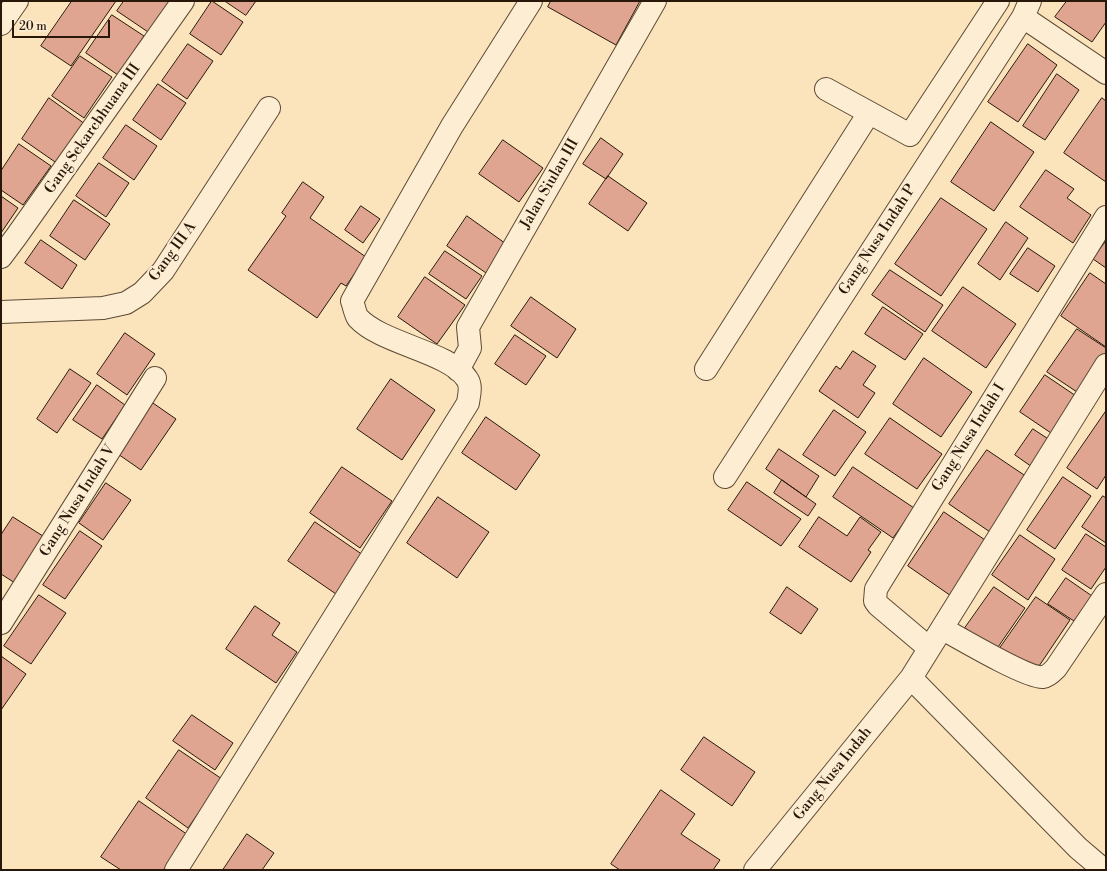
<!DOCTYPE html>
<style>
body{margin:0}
#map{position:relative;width:1107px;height:871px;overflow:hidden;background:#fbe3bc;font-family:"Libre Bodoni",serif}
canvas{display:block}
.frame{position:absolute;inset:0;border:2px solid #291809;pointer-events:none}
.scale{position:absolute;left:12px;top:20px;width:98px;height:18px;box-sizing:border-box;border:2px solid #291809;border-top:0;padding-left:5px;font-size:12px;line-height:14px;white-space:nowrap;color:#291809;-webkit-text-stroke:3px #fcedd3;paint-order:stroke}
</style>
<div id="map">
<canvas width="1107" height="871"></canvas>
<div class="frame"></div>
<div class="scale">20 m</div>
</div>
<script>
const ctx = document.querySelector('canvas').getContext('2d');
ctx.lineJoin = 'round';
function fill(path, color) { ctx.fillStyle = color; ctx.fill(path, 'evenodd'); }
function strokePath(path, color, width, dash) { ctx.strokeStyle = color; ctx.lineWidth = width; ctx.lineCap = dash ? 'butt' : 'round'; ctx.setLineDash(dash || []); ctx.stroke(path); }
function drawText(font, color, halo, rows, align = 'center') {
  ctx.font = font + ' "Libre Bodoni",serif'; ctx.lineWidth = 4; ctx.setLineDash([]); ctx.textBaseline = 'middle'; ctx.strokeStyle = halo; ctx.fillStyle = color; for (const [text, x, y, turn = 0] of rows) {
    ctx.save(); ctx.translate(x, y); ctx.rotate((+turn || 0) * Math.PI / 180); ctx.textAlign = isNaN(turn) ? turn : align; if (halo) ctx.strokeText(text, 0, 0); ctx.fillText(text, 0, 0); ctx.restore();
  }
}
const building = new Path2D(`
 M 72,1 L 116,1 L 71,66 L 41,46 Z
 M 124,1 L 173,1 L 151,34 L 117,11 Z
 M 212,1 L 243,22 L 221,55 L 190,34 Z
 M 225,1 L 256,1 L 246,15 Z
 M 551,1 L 640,1 L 616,45 L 548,7 Z
 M 1067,1 L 1106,1 L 1106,22 L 1092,42 L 1055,17 Z
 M 112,15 L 144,36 L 118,75 L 86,53 Z
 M 188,44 L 213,61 L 187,99 L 162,81 Z
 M 1028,44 L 1057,65 L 1018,122 L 988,102 Z
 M 80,56 L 112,77 L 84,118 L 52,96 Z
 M 1057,74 L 1079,90 L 1045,140 L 1023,126 Z
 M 158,84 L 186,103 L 161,140 L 133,120 Z
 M 49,98 L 85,124 L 58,164 L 22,139 Z
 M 1102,98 L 1106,101 L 1106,182 L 1064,153 Z
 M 991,122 L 1034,152 L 994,211 L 951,182 Z
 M 126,125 L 157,146 L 134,180 L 103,158 Z
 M 601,138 L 623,154 L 606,179 L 583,164 Z
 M 503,140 L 543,168 L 519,202 L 479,174 Z
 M 19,144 L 51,166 L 23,205 L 1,190 L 1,171 Z
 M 99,163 L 129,183 L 106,217 L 76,196 Z
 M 1046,170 L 1074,189 L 1067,198 L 1091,215 L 1073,243 L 1020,207 Z
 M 608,176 L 647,203 L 628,231 L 589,204 Z
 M 303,182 L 324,197 L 310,218 L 366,257 L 346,286 L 341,283 L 317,318 L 248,270 L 286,216 L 282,213 Z
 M 1,196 L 18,208 L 1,233 Z
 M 941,198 L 987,229 L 941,296 L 895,264 Z
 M 74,200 L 110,224 L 85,260 L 50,236 Z
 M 361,206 L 380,219 L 363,243 L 345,230 Z
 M 467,216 L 509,246 L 489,275 L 447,246 Z
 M 1006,222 L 1028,238 L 1000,280 L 978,264 Z
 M 41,240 L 77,265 L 62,289 L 25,263 Z
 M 1106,241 L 1106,268 L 1093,259 Z
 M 1028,248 L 1055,266 L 1038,292 L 1010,274 Z
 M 445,251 L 482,276 L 466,299 L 429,274 Z
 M 890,270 L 943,305 L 925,332 L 872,295 Z
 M 1090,273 L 1106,284 L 1106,347 L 1061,316 Z
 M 425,277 L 465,305 L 437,344 L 398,317 Z
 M 963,287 L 1016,324 L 986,368 L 932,331 Z
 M 531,297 L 576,329 L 557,358 L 511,326 Z
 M 883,307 L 923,334 L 905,360 L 865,334 Z
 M 1077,329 L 1106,348 L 1106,355 L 1080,394 L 1047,372 Z
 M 125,333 L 155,354 L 127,395 L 97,374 Z
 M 515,335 L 546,356 L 526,385 L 495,364 Z
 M 853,351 L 876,366 L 863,385 L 875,393 L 858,418 L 819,391 L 836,366 L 840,369 Z
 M 924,358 L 972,392 L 941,437 L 893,404 Z
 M 70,369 L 91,383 L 57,433 L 37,419 Z
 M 1045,375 L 1079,398 L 1054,435 L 1020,412 Z
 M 391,379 L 435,410 L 402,460 L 357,429 Z
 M 97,385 L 125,405 L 102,439 L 73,420 Z
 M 150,401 L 176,419 L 141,470 L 115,452 Z
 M 834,410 L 866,432 L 835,476 L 803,455 Z
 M 1106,411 L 1106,475 L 1097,489 L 1067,468 Z
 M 486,417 L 540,455 L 516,490 L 462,453 Z
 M 890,418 L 942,454 L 917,489 L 865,454 Z
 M 1033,429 L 1053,442 L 1035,469 L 1015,455 Z
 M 779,449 L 819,476 L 806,497 L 766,469 Z
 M 987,450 L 1030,479 L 993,534 L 949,504 Z
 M 342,467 L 392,501 L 360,548 L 310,513 Z
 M 853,467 L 914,508 L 893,538 L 833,497 Z
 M 1063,477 L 1091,496 L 1055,549 L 1027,530 Z
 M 782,480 L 816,504 L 808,516 L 774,493 Z
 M 747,482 L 801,519 L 781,546 L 728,510 Z
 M 106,483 L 131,500 L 103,540 L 79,523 Z
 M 1103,496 L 1106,498 L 1106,543 L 1082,527 Z
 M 438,497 L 489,532 L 457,578 L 407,543 Z
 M 944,512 L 991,544 L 954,598 L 908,566 Z
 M 13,517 L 46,538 L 15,583 L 1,574 L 1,535 Z
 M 819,517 L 847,536 L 860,517 L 881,532 L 868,550 L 871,552 L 851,582 L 799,547 Z
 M 315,522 L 363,555 L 336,594 L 288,561 Z
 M 80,531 L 102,546 L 65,599 L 43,585 Z
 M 1086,534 L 1106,547 L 1106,567 L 1091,589 L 1062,570 Z
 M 1020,535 L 1055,559 L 1028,600 L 992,575 Z
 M 1066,578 L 1092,596 L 1074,621 L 1048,604 Z
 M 787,587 L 818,609 L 801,634 L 770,613 Z
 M 994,587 L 1025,608 L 996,650 L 965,628 Z
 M 39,595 L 66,613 L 31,664 L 4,646 Z
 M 1036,597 L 1070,620 L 1035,672 L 1000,648 Z
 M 255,606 L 280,623 L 272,635 L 297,652 L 276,683 L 226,649 Z
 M 1,656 L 26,674 L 1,710 Z
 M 192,715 L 233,743 L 215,770 L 173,741 Z
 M 704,737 L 755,772 L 732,806 L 681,770 Z
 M 179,750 L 222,779 L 188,828 L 146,798 Z
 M 661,790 L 695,814 L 681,834 L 720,860 L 713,870 L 620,870 L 611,864 Z
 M 139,801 L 188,835 L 164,870 L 121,870 L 101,857 Z
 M 247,834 L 274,853 L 262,870 L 223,870 Z`);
const minor = new Path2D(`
 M 1023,17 L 1106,73
 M 1,24 L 17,1
 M 826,89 L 910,135 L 998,1
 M 1,257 L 16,237 L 183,1
 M 1,312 L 103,308 L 126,303 L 142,293 L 163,271 L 269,108
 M 706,369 L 869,113
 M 458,370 L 470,348 L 468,327 L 655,1
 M 725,477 L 1023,17 L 1030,1
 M 1,623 L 155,378
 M 943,629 C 959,638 1029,679 1043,677 C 1049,676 1052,672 1056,668 L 1106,594
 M 929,648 L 878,605 L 875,601 L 876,589 L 1106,217
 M 911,678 L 1078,848 L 1104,870
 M 176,870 L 468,403 C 469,395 472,386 467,379 C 450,352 382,344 358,318 C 355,314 354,306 352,301 L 452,126 L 531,1
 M 755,870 L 911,678 L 1106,365`);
const streetNames = [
 ["Gang Sekarcbhuana III",93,129,-55],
 ["Jalan Siulan III",550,184,-60],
 ["Gang Nusa Indah P",878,240,-57],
 ["Gang III A",173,252,-54],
 ["Gang Nusa Indah I",969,438,-58],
 ["Gang Nusa Indah V",78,501,-58],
 ["Gang Nusa Indah",833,774,-51]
];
fill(building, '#dfa590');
strokePath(building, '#291809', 1);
strokePath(minor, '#5e4b36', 24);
strokePath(minor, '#fcedd3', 22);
drawText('15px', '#291809', '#fcedd3', streetNames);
</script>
